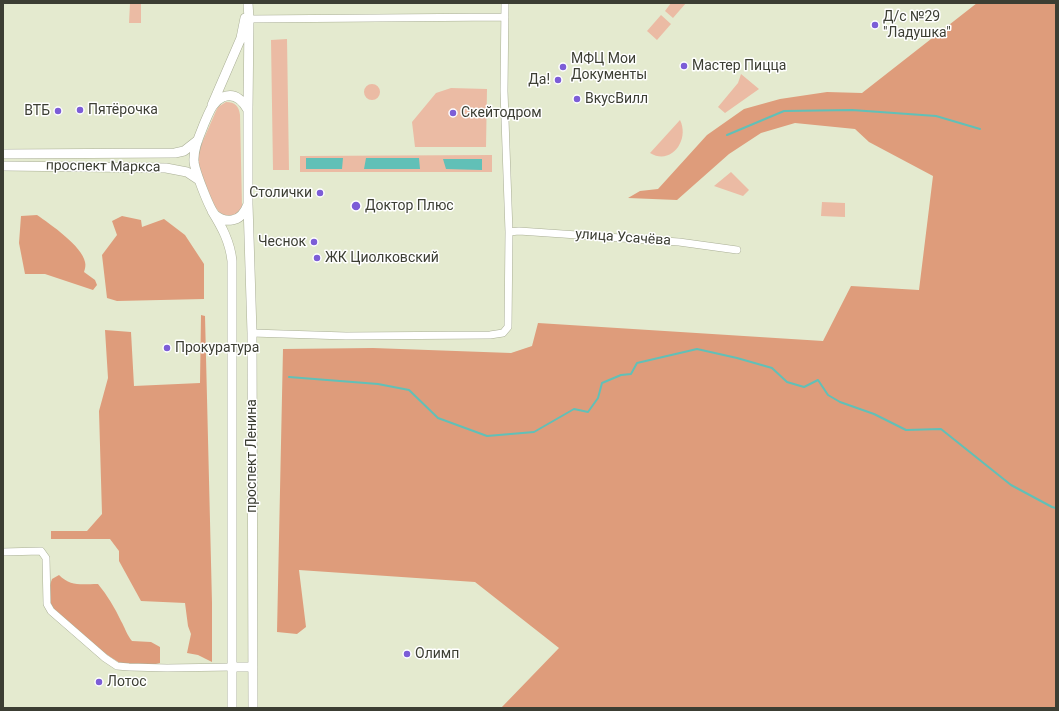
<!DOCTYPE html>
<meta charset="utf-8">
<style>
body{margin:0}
#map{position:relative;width:1059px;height:711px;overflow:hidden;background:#e4eacf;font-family:Roboto,sans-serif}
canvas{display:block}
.frame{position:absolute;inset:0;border:4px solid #3c3e33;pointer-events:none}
</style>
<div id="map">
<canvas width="1059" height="711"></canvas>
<div class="frame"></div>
</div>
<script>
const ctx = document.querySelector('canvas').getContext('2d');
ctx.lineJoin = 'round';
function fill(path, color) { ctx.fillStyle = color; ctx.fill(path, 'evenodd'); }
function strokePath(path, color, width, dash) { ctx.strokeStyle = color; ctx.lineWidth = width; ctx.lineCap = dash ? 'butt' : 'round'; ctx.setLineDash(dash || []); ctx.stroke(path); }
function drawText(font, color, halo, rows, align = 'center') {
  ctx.font = font + ' Roboto,sans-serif'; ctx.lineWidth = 3; ctx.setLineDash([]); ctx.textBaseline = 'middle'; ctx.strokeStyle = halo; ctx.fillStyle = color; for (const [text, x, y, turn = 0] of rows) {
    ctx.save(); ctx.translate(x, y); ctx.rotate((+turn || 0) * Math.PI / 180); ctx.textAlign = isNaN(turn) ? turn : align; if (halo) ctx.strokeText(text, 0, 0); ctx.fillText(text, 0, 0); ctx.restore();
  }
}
const green = new Path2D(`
 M 130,3 L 141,3 L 141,23 L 129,23 Z
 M 671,3 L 686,3 L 673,18 L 665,11 Z
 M 661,15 L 671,24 L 657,40 L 647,31 Z
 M 287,39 L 289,170 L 273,170 L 271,40 Z
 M 741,74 L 759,89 L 725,113 L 718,107 L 738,83 Z
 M364 92a8 8 0 1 1 16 0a8 8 0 1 1-16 0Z
 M 451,88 L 487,89 L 486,147 L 415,147 L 412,122 L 436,93 Z
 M 226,102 C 235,102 239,106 240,115 L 242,207 L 241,211 L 236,216 L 223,216 L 214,206 L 197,164 L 198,152 L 216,111 L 218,107 Z
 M 680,120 C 690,140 671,166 650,153 Z
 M 492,155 L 492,172 L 300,172 L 300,156 Z
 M 731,172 L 749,190 L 743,196 L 714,186 Z
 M 822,202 L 845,203 L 845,217 L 821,216 Z`);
const forest = new Path2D(`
 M 977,3 L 1056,3 L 1056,708 L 501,708 L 559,648 L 475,582 L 299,570 L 306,627 L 297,634 L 277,632 L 283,349 L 373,348 L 511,353 L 532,346 L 538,323 L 823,341 L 851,286 L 919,290 L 933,176 L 869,142 L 855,129 L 795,123 L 761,133 L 729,154 L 677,200 L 628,198 L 640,191 L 658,189 L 707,135 L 744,109 L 780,99 L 827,92 L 862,93 Z
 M 37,215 C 50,224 82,246 85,262 C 86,265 85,269 84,272 L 95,280 L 97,285 L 93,290 L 45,274 L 25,274 L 19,243 L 21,216 Z
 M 122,216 L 141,220 L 142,227 L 164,219 L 185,235 L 204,264 L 204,299 L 117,301 L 107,298 L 102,255 L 117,235 L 112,221 Z
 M 201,315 L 205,316 L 212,603 L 212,662 L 198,655 L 187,653 L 191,634 L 188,626 L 185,603 L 141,601 L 119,561 L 119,551 L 110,539 L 51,539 L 51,531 L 87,531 L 102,514 L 99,411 L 108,378 L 105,330 L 131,332 L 134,386 L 200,383 Z
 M 59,575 C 71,587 82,584 98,584 C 107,595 115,608 121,621 C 125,628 127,635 132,641 L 151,642 L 160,647 L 160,663 C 151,666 133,666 123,664 C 112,661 58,617 51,606 C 46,599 49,587 52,579 Z`);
const water = new Path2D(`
 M 306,158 L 343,158 L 342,169 L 306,169 Z
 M 366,158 L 419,158 L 420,169 L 364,169 Z
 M 443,159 L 482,159 L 482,170 L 446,169 Z`);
const stream = new Path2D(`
 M 727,135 L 784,111 L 852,110 L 936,116 L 980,129
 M 289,377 L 378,384 L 409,390 L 438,418 L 487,436 L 534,432 L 574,409 L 588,412 L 598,398 L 602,383 L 621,375 L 631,374 L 637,363 L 697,349 L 737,358 L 772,368 L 787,382 L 804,387 L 818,380 L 828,395 L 840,402 L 874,414 L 906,430 L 941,429 L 1011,485 L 1052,507 L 1056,508`);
const minor = new Path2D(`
 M 249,19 L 505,17
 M 509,232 L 519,231 L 679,242 L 737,250
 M 252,333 L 346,336 L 490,335 L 503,333 L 508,327 L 509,232 L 504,91 L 505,3
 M 3,552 L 41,551 L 46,558 L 47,604 L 51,611 L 105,658 L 117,666 L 129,667 L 167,668 L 233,667`);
const major = new Path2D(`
 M 212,105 L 241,38 L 245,18
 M 248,110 C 243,101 235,92 223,97 C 212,102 209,113 204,124 C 200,135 193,148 194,162 C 195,171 209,208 215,215 C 220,219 226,221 232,220 C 241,219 245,212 248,204 L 248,110 L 249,19 L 248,3
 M 3,154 L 175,153 L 184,151 L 198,140
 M 3,166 L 166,168 L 187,172 L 199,180
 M 248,204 L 252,333 L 253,708
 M 212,211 C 222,227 230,242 232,261 L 232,708
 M 233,667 L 253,667`);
const markers = [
 [875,25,4,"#7c5dd7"],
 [684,66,4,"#7c5dd7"],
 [563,67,4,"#7c5dd7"],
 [558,80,4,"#7c5dd7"],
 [577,99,4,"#7c5dd7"],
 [80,110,4,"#7c5dd7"],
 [58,111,4,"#7c5dd7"],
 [453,113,4,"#7c5dd7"],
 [320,193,4,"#7c5dd7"],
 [356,206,5,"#7c5dd7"],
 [314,242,4,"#7c5dd7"],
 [317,258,4,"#7c5dd7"],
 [167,348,4,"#7c5dd7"],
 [407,654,4,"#7c5dd7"],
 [99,682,4,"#7c5dd7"]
];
const poiNames = [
 ["Д/с №29",883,17],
 ["\"Ладушка\"",883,33],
 ["МФЦ Мои",571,59],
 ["Документы",571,75],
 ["Мастер Пицца",692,66],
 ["Да!",550,80,"right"],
 ["ВкусВилл",585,99],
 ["Пятёрочка",88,110],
 ["ВТБ",50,111,"right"],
 ["Скейтодром",461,113],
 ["Столички",312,193,"right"],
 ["Доктор Плюс",365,206],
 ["Чеснок",306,242,"right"],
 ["ЖК Циолковский",325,258],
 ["Прокуратура",175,348],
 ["Олимп",415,654],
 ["Лотос",107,682]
];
const streetNames = [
 ["проспект Маркса",103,167,1],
 ["улица Усачёва",623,238,4],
 ["проспект Ленина",252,456,-90]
];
fill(green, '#ebbba4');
fill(forest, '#de9c7b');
fill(water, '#61c0b7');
strokePath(stream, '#61c0b7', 2);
strokePath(minor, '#a9ae95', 8);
strokePath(major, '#a9ae95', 10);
strokePath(minor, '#fff', 7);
strokePath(major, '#fff', 9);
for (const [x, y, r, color] of markers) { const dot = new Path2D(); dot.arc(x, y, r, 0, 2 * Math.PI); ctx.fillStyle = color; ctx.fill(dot); strokePath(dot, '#fff', 1.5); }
drawText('14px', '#3c3e33', '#fff', poiNames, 'left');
drawText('14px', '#3c3e33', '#fff', streetNames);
</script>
